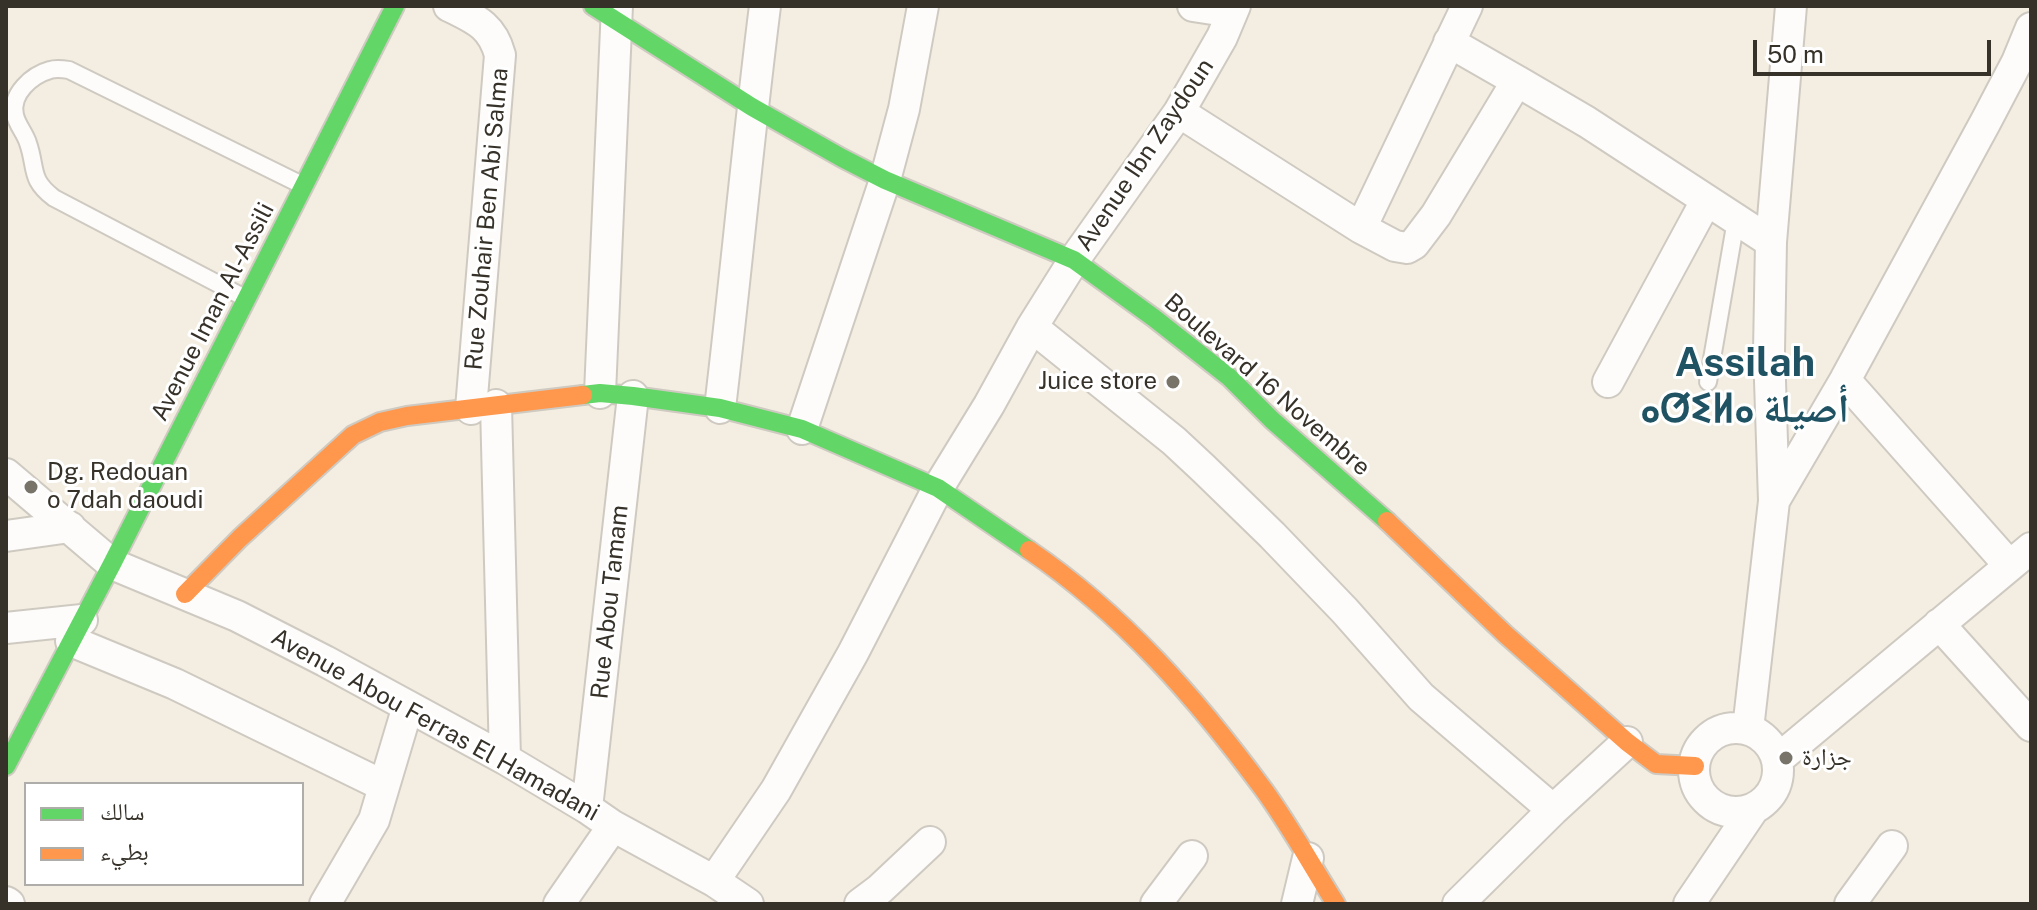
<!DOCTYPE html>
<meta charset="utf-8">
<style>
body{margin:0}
#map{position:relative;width:2037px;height:910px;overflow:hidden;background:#f4eee2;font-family:"Public Sans","Noto Naskh Arabic",sans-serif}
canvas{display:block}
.frame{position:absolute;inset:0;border:8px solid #36322a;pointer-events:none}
.legend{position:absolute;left:24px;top:782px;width:280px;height:104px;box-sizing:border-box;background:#fff;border:2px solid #afadaa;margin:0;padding:10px 14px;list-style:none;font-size:24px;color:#36322a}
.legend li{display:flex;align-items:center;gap:16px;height:40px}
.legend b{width:40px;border:2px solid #afadaa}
.scale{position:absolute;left:1753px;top:40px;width:238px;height:36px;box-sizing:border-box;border:4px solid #36322a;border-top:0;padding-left:10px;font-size:24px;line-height:28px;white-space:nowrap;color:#36322a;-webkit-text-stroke:6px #fff;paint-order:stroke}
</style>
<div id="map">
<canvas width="2037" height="910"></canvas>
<div class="frame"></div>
<ul class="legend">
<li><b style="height:10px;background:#63d668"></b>سالك</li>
<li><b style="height:10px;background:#ff974d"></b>بطيء</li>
</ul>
<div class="scale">50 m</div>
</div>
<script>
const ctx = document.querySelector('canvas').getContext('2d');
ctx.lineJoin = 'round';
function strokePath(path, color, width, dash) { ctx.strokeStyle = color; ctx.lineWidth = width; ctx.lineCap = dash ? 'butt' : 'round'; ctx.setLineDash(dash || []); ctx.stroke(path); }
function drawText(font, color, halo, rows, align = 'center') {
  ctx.font = font + ' "Public Sans","Noto Naskh Arabic","Noto Sans Tifinagh",sans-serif'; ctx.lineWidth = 6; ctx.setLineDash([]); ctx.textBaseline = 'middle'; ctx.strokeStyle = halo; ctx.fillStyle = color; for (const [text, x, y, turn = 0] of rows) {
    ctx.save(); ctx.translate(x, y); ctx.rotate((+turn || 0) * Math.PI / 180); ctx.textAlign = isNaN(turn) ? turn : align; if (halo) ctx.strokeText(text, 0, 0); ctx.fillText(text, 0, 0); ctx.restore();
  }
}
const lane = new Path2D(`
 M 245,298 L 54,198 C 29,179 37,169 28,143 C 25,133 17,125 15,115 C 10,94 32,75 50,70 C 56,68 63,69 69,70 L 302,185
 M 1708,382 L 1736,220`);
const street = new Path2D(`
 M 449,6 C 475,19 492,25 500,55 L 471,409
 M 1193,6 L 1232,12
 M 1449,42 L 1517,81
 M 1179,112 L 1361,228 L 1467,6
 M 1361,228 L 1395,246 L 1407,248 L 1414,244 L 1436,215 L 1517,81 L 1587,122 L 1771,242
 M 1032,327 L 1174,441 L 1203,468 L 1272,535 L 1345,611 L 1421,697 L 1553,810
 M 1845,380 L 2009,565
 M 1608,382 L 1706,201
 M 600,393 L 617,6
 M 496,405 L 505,759
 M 720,408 C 736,274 748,140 765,6
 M 802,429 L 885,180 L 904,109 L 923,6
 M 6,474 L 112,564 L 237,616 L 325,661 L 505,759 L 587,808 L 613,826 L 714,881 L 748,904
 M 1774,501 L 1769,351 L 1771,242 L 1791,6
 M 6,536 L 70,527
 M 1939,624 L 2031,726
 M 6,628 L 82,620
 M 71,641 L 175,684 L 384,786
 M1694 770a42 42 0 1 1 84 0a42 42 0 1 1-84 0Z
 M 1748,729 L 1774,501 L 1845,380 L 1985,123 L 2017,62 L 2031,28
 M 1777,760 L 2031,548
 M 587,808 L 633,396
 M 714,881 L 776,790 L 853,653 L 938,488 L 989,405 L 1032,327 L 1074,260 L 1179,112 L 1222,37 L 1235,6
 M 6,902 L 9,904
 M 325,904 L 374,820 L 408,706
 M 559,904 L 613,826
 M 860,904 L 880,889 L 930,842
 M 1156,904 L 1192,856
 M 1297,904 L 1308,858
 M 1458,904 L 1553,810 L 1627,742
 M 1689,904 L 1754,808
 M 1850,904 L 1892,846`);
const fast = new Path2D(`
 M 593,6 L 752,107 L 842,158 L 885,180 L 1074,260 L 1154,318 L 1229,377 L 1272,420 L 1387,521
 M 583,395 L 600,393 L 633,396 L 720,408 L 802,429 L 938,488 L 1029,550
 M 6,766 L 112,564 L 395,6`);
const slow = new Path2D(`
 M 1387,521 L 1505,634 L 1627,742 L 1656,764 L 1695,766
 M 1029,550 C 1123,614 1197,699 1264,790 C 1290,826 1312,866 1336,904
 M 185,594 L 240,538 L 353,435 L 380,422 L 407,416 L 583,395`);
const markers = [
 [1173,382,8,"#78746a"],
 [31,487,8,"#78746a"],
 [1786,758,8,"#78746a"]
];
const streetNames = [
 ["Avenue Ibn Zaydoun",1145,155,-56],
 ["Rue Zouhair Ben Abi Salma",487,219,-85],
 ["Avenue Iman Al-Assili",213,312,-63],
 ["Boulevard 16 Novembre",1267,385,41],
 ["Rue Abou Tamam",610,602,-84],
 ["Avenue Abou Ferras El Hamadani",435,725,29]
];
const poiNames = [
 ["Juice store",1157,382,"right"],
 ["Dg. Redouan",47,473],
 ["o 7dah daoudi",47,501],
 ["جزارة",1802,758]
];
const townNames = [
 ["Assilah",1745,364],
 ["ⴰⵚⵉⵍⴰ أصيلة",1745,410]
];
strokePath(lane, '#cfcac1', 20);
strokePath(street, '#cfcac1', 34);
strokePath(fast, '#cfcac1', 22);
strokePath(slow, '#cfcac1', 22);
strokePath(lane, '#fdfcfb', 16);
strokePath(street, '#fdfcfb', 30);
strokePath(fast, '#63d668', 18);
strokePath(slow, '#ff974d', 18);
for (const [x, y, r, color] of markers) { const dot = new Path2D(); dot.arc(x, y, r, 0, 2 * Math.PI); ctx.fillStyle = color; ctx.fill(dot); strokePath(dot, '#fff', 3); }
drawText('24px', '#36322a', '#fff', streetNames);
drawText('24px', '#36322a', '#fff', poiNames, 'left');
drawText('bold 40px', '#1f5262', '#fff', townNames);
</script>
